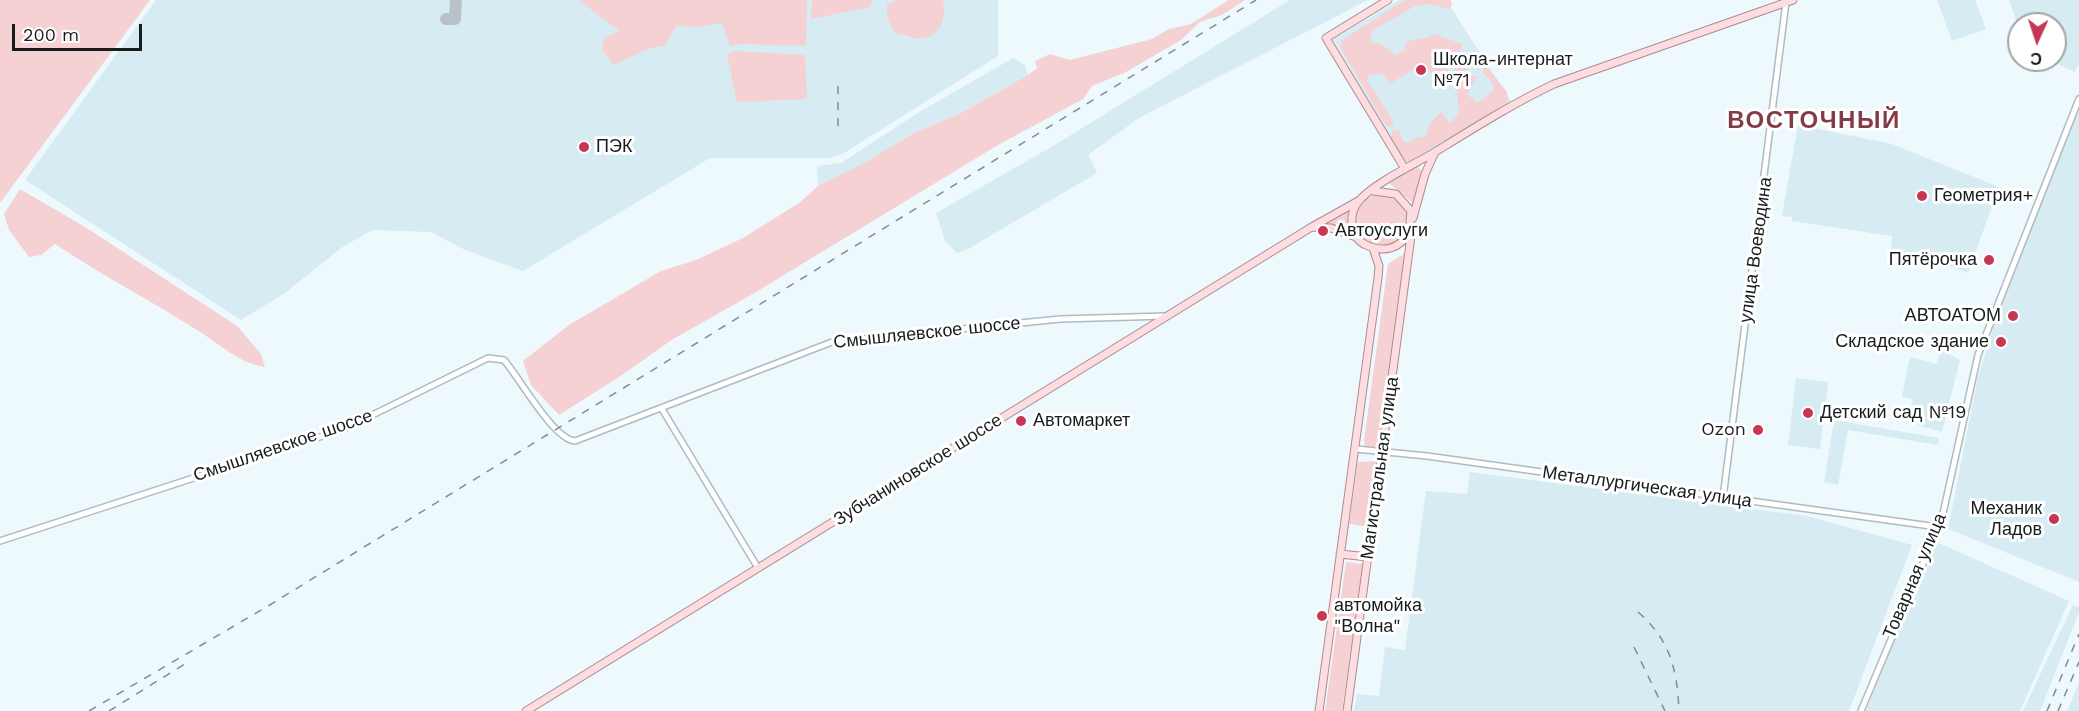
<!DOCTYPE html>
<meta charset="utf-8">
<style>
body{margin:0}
#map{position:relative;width:2079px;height:711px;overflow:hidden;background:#edf9fd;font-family:"Work Sans",sans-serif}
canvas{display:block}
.north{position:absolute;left:2007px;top:12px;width:60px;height:60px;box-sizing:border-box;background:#fff;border:2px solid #a2a4a5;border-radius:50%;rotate:183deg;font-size:16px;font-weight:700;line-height:24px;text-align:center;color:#171c1d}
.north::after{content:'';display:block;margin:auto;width:21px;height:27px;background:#c73754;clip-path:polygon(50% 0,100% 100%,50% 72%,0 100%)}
.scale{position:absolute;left:12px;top:24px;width:130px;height:27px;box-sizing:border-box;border:3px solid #171c1d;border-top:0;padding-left:8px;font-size:18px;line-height:21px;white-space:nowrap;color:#171c1d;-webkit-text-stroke:4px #fff;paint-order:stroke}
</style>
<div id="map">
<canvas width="2079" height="711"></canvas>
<div class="north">С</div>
<div class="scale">200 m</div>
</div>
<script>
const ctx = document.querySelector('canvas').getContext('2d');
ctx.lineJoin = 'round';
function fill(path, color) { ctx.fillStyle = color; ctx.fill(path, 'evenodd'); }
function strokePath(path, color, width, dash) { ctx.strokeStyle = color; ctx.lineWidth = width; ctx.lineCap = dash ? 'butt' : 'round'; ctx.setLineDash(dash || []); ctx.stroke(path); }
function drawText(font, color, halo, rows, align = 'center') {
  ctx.font = font + ' "Work Sans",sans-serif'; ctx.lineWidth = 6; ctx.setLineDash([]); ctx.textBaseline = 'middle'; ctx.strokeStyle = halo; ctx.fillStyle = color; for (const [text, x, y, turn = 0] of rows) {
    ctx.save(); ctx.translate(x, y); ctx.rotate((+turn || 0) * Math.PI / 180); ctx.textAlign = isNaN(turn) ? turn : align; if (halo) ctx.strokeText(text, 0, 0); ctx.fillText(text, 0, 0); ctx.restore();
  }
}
const built = new Path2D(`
 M 156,0 L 998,0 L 998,56 L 844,153 L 830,158 L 710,158 L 523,271 L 465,250 L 431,232 L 372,230 L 341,248 L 285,293 L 241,320 L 25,180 Z
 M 1290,0 L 1368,0 L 1139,118 L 1088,155 L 1097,173 L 968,249 L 957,253 L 945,241 L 936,213 L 1053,146 Z
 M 1399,0 L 1446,0 L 1511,101 L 1407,166 L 1333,39 Z
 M 1937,0 L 1975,0 L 1986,29 L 1952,41 Z
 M 2009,0 L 2079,0 L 2079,62 L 2075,72 L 2050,60 L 2055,60 L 2055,24 L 2019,24 L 2019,29 Z
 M 1013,58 L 1025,65 L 1028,75 L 961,113 L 912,134 L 866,163 L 818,186 L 817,166 L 841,163 L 921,111 Z
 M 2079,110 L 2079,582 L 1948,529 L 1978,377 L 2006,289 Z
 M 1798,125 L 1892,144 L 1999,187 L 1968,273 L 1934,261 L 1891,255 L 1892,236 L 1792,221 L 1792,217 L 1782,216 Z
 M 1941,350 L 1960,360 L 1942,432 L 1907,422 L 1913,399 L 1902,397 L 1910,357 L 1937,364 Z
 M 1796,378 L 1828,382 L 1820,449 L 1788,445 Z
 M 1834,420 L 1939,438 L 1938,445 L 1848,430 L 1838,485 L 1824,482 Z
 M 1470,472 L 1807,516 L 1912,545 L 1849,711 L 1354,711 L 1357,694 L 1379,696 L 1385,647 L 1405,650 L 1426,491 L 1467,494 Z
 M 1934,541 L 2069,601 L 2020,711 L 1866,711 Z
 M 2073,605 L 2079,607 L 2079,612 L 2040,711 L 2023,711 Z
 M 2079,683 L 2079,711 L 2067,711 Z`);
const green = new Path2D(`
 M 0,0 L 150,0 L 0,203 Z
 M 578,0 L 807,0 L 806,46 L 742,44 L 730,46 L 722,23 L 698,27 L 676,26 L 665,45 L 645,50 L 614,65 L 602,50 L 604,38 L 620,31 Z
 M 812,0 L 872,0 L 870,7 L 811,19 Z
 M 898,0 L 943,0 C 946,16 942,35 924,38 C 916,40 903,34 895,33 L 887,18 L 887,4 Z
 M 1229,0 L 1245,0 L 1222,15 L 1200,22 L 1181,40 L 1126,72 L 1092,86 L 1083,99 L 998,145 L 751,295 L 673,339 L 622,375 L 559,415 L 531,385 L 523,361 L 569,325 L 661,271 L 696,260 L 743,238 L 799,203 L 818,186 L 866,162 L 912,134 L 961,113 L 1028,75 L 1037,68 L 1035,61 L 1050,54 L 1070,60 L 1152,39 L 1169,29 L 1191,24 Z
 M 1405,0 L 1450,0 L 1452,3 L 1450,9 L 1428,4 L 1415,6 L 1373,30 L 1370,38 L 1372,43 L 1381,44 L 1395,55 L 1405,50 L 1406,42 C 1416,38 1425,40 1434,34 L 1462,44 L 1461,50 L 1456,52 L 1468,70 L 1464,76 L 1477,76 L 1467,94 L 1477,103 L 1494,91 L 1492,82 L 1483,73 L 1483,69 L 1487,67 L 1507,92 L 1508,102 L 1410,161 L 1404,161 L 1391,137 L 1393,130 L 1399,130 L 1403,141 L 1408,143 L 1418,137 L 1425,138 L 1429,125 L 1441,112 L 1450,123 L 1459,114 C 1459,100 1453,88 1463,77 L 1459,76 L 1451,62 L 1447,63 L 1448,78 L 1438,72 L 1430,73 L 1420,62 L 1416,68 L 1391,83 L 1382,74 L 1369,75 L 1367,80 L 1394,123 L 1390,127 L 1385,124 L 1340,47 L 1342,40 Z
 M 734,51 L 805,55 L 807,99 L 737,102 L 727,54 Z
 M 1417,166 L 1422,171 L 1413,203 L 1389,183 Z
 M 20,189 L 85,227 L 237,326 L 261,354 L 265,367 C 238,363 220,344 197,330 C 150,300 101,275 55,244 L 41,255 L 29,257 L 9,230 L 4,214 Z
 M1356 220a26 26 0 1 1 52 0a26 26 0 1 1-52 0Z
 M 1349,208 L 1347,229 L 1327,224 L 1328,221 Z
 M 1405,253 L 1380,442 L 1374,448 L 1365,447 L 1364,441 L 1388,264 Z
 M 1378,461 L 1369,527 L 1349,524 L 1358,462 Z
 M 1346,562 L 1363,564 L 1342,711 L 1325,711 Z`);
const taxiway = new Path2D(`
 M 446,19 L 455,19 L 456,0`);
const minor = new Path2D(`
 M 662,409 L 758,568
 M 1356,449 L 1427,456 L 1938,527
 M 1723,498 L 1786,2
 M 0,541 L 344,429 L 488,358 L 504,360 C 519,377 553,439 575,441 L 832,342 L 1060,319 L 1166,316
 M 1861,711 L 1942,518 L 1978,355 L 2079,99`);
const major = new Path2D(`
 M 1388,0 L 1326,38 L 1405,169
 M 1373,191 L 1396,194 L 1411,211 L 1409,233 C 1399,249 1384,253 1366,245 C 1350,238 1348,215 1358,202 C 1372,184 1415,164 1435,152 C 1474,128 1512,104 1554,84 L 1793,0
 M 1413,218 L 1425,174 L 1435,152
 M 1312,227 L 1331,228 L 1356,237
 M 1340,554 L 1368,557
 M 526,711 L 1310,228 L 1360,200
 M 1319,711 L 1378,278 L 1379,266 L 1373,248
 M 1347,711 L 1412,229`);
const rail = new Path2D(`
 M 838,86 L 838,127
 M 1638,612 C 1670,640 1677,668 1679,711
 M 1634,647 L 1665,711
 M 89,711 L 268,606 L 1256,0
 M 109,711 L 188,662
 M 2047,711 L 2079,634
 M 2058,711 L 2079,662`);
const markers = [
 [1421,70,6,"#c73754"],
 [584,147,6,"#c73754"],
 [1922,196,6,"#c73754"],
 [1323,231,6,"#c73754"],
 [1989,260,6,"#c73754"],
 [2013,316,6,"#c73754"],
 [2001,342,6,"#c73754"],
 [1808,413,6,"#c73754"],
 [1021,421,6,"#c73754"],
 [1758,430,6,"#c73754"],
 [2054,519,6,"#c73754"],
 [1322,616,6,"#c73754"]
];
const poiNames = [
 ["Школа-интернат",1433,60],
 ["№71",1433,81],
 ["ПЭК",596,147],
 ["Геометрия+",1934,196],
 ["Автоуслуги",1335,231],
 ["Пятёрочка",1977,260,"right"],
 ["АВТОАТОМ",2001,316,"right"],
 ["Складское здание",1989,342,"right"],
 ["Детский сад №19",1820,413],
 ["Автомаркет",1033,421],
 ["Ozon",1746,430,"right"],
 ["Механик",2042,509,"right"],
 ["Ладов",2042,530,"right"],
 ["автомойка",1334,606],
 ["\"Волна\"",1334,627]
];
const streetNames = [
 ["улица Воеводина",1756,250,-82],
 ["Смышляевское шоссе",927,333,-6],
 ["Смышляевское шоссе",283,446,-19],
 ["Магистральная улица",1380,468,-82],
 ["Зубчаниновское шоссе",918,470,-32],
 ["Металлургическая улица",1647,487,8],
 ["Товарная улица",1915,576,-67]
];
const districtNames = [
 ["ВОСТОЧНЫЙ",1814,121]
];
fill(built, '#d7ebf2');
fill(green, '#f5d1d3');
strokePath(taxiway, '#b8c2c6', 12);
strokePath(minor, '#afbbbf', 8);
strokePath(major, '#ac8b8e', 9);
strokePath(minor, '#fff', 5);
strokePath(major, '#fddde0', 7);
strokePath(rail, '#848c8f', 1.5, [8, 8]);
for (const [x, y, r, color] of markers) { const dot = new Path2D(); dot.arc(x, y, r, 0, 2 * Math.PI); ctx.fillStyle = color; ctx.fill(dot); strokePath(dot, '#fff', 2); }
drawText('18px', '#171c1d', '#fff', poiNames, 'left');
drawText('18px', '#171c1d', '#fff', streetNames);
ctx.letterSpacing = '1.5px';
drawText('bold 24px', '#833b45', '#fff', districtNames);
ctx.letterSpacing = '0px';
</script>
